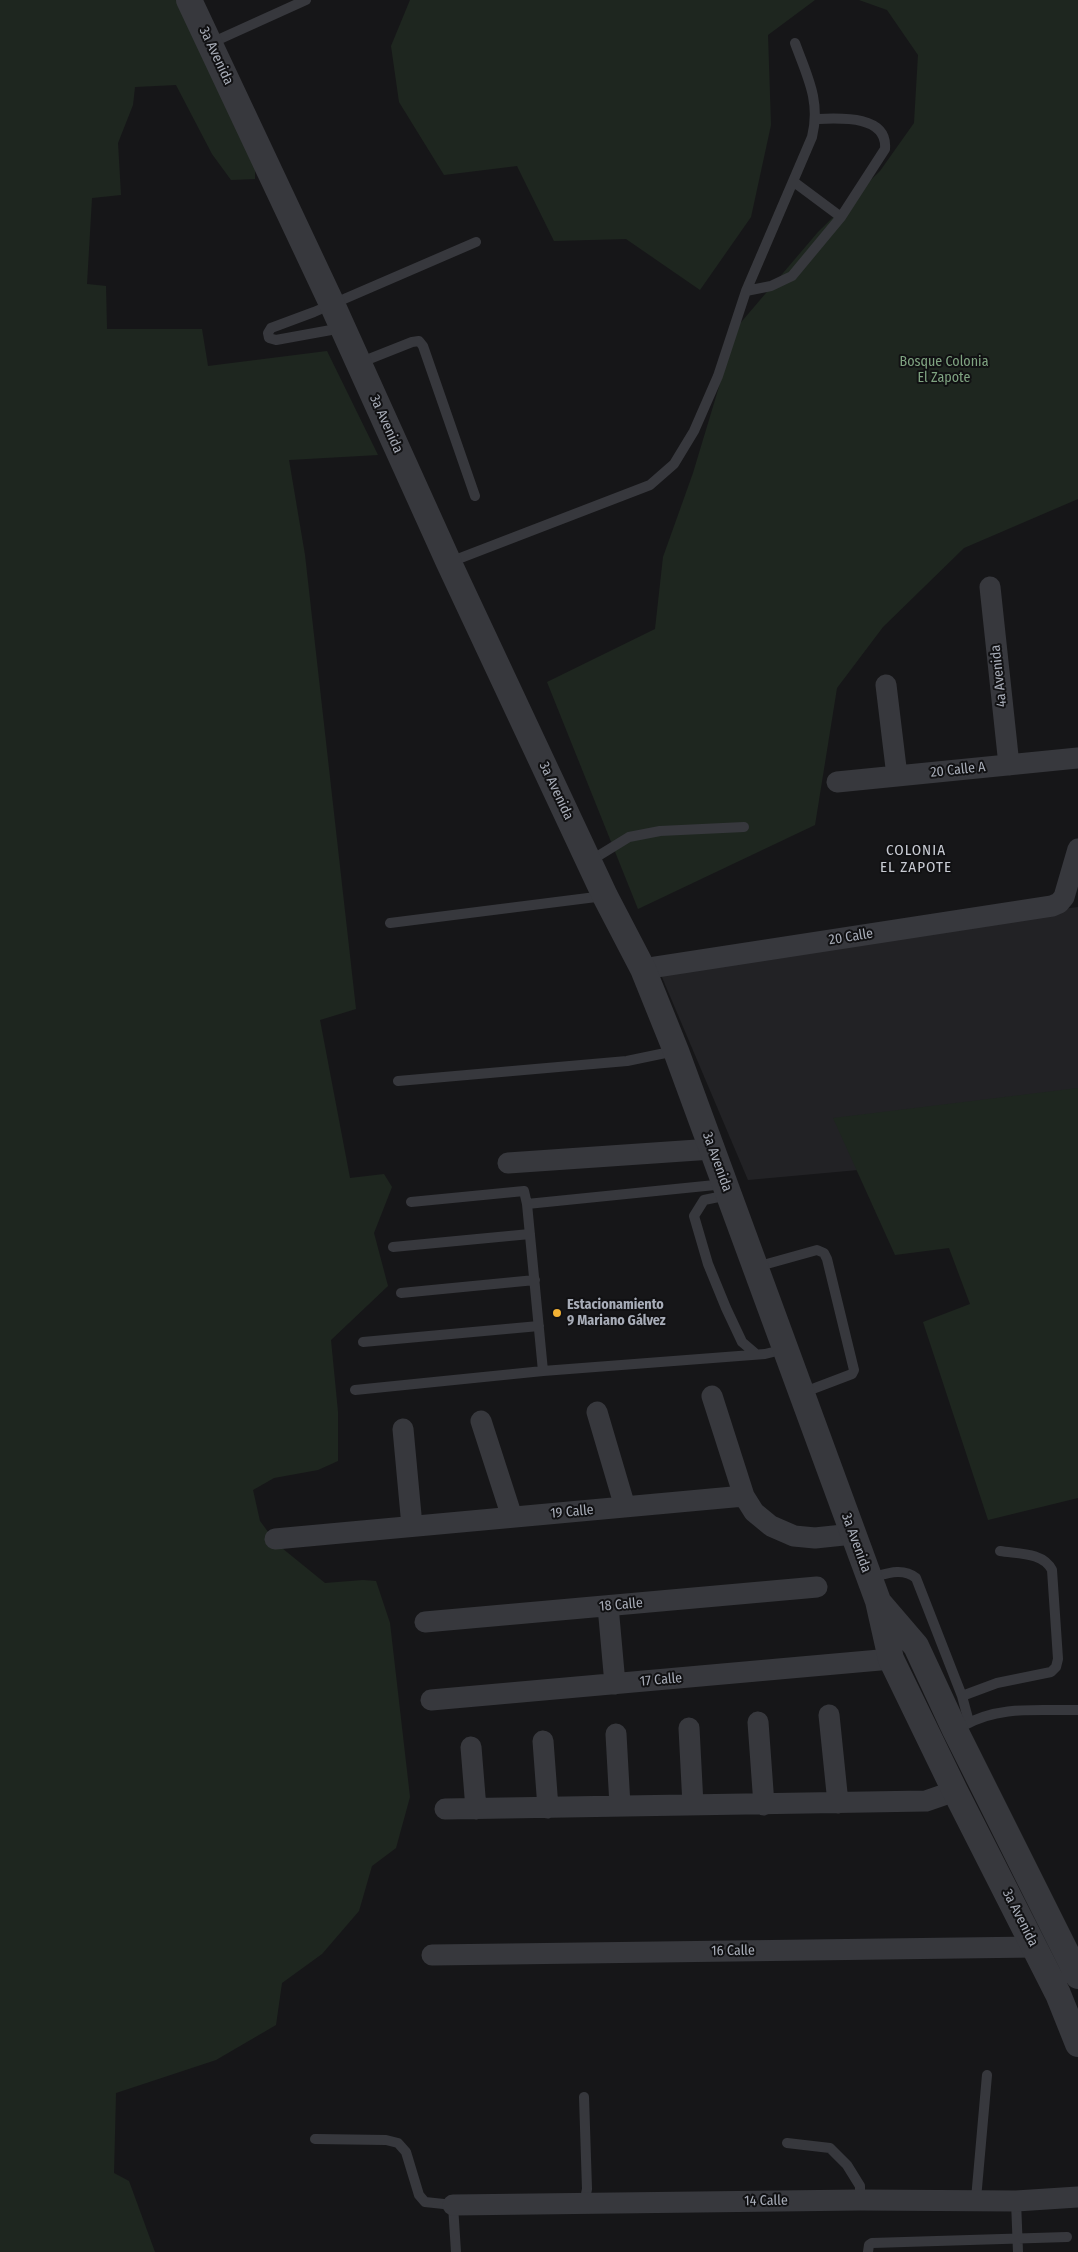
<!DOCTYPE html>
<meta charset="utf-8">
<style>
body{margin:0}
canvas{display:block;background:#161618}
</style>
<canvas width="1078" height="2252"></canvas>
<script>
const ctx = document.querySelector('canvas').getContext('2d');
ctx.lineJoin = 'round';
function fill(path, color) { ctx.fillStyle = color; ctx.fill(path, 'evenodd'); }
function strokePath(path, color, width, dash) { ctx.strokeStyle = color; ctx.lineWidth = width; ctx.lineCap = dash ? 'butt' : 'round'; ctx.setLineDash(dash || []); ctx.stroke(path); }
function drawText(font, color, halo, rows, align = 'center') {
  ctx.font = font + ' "Fira Sans Condensed",sans-serif'; ctx.lineWidth = 4; ctx.setLineDash([]); ctx.textBaseline = 'middle'; ctx.strokeStyle = halo; ctx.fillStyle = color; for (const [text, x, y, turn = 0] of rows) {
    ctx.save(); ctx.translate(x, y); ctx.rotate((+turn || 0) * Math.PI / 180); ctx.textAlign = isNaN(turn) ? turn : align; if (halo) ctx.strokeText(text, 0, 0); ctx.fillText(text, 0, 0); ctx.restore();
  }
}
const built = new Path2D(`
 M 1078,907 L 1078,1150 L 748,1180 L 656,963 Z`);
const green = new Path2D(`
 M 0,0 L 182,0 L 255,153 L 255,179 L 231,180 L 212,154 L 176,85 L 135,87 L 133,105 L 118,143 L 121,195 L 92,198 L 87,284 L 106,286 L 107,329 L 202,329 L 208,366 L 327,351 L 378,455 L 289,460 L 305,555 L 356,1009 L 320,1020 L 350,1178 L 384,1174 L 392,1187 L 374,1233 L 388,1286 L 331,1340 L 338,1412 L 338,1461 L 318,1470 L 274,1478 L 253,1490 L 260,1521 L 277,1544 L 325,1583 L 363,1580 L 376,1581 L 390,1623 L 410,1797 L 396,1848 L 372,1866 L 359,1911 L 322,1954 L 282,1983 L 276,2025 L 216,2060 L 116,2093 L 114,2173 L 129,2181 L 155,2252 L 0,2252 Z
 M 410,0 L 815,0 L 768,35 L 771,125 L 751,217 L 700,290 L 626,239 L 554,241 L 517,166 L 444,175 L 399,102 L 391,46 Z
 M 859,0 L 1078,0 L 1078,499 L 964,548 L 883,627 L 837,688 L 815,825 L 638,909 L 547,682 L 655,629 L 663,557 L 693,473 L 737,327 L 818,232 L 880,171 L 914,123 L 918,55 L 887,10 Z
 M 1078,1088 L 1078,1498 L 988,1520 L 923,1322 L 970,1304 L 949,1248 L 895,1255 L 833,1118 Z`);
const service = new Path2D(`
 M 211,43 L 306,0
 M 794,182 L 841,217
 M 746,291 L 771,286 L 792,276 L 841,217 L 885,149 C 888,115 840,118 817,119
 M 342,328 L 276,340 L 269,338 L 268,333 L 271,328 L 314,312 L 476,242
 M 359,363 L 412,342 L 419,341 L 423,346 L 475,496
 M 450,562 L 650,485 L 674,464 L 694,431 L 718,376 L 746,291 L 812,137 C 821,101 807,76 795,43
 M 590,861 L 629,837 L 660,831 L 744,827
 M 390,923 L 604,896
 M 398,1081 L 627,1061 L 675,1051
 M 728,1195 L 704,1200 L 694,1216 L 708,1264 L 726,1308 L 742,1342 L 756,1354
 M 411,1202 L 524,1191 L 527,1204 L 543,1371
 M 527,1204 L 725,1184
 M 393,1247 L 530,1234
 M 756,1267 L 817,1250 L 824,1253 L 827,1259 L 854,1370 L 852,1374 L 802,1393
 M 401,1293 L 535,1280
 M 363,1342 L 539,1326
 M 355,1390 L 543,1371 L 765,1354 L 785,1349
 M 870,1578 C 886,1574 902,1567 916,1578 L 962,1696 L 969,1722
 M 962,1696 L 997,1683 L 1051,1672 L 1056,1667 L 1058,1659 L 1052,1570 C 1043,1552 1018,1554 1000,1551
 M 965,1725 C 1000,1705 1039,1711 1078,1710
 M 315,2139 L 386,2140 L 398,2143 L 406,2152 L 419,2195 L 425,2202 L 453,2205 L 456,2252
 M 787,2143 L 830,2148 L 847,2165 L 860,2186 L 860,2200
 M 976,2199 L 987,2075
 M 1016,2201 L 1018,2252
 M 584,2204 L 587,2189 L 584,2097
 M 868,2252 L 869,2245 L 872,2243 L 1067,2237`);
const minor = new Path2D(`
 M 990,587 L 1009,765
 M 886,685 L 897,776
 M 837,782 L 1078,758
 M 643,969 L 1052,906 L 1059,903 L 1064,897 L 1078,849
 M 508,1163 L 712,1149
 M 712,1396 L 744,1496 L 754,1512 L 771,1526 L 794,1536 L 815,1538 L 853,1534
 M 597,1412 L 625,1507
 M 481,1421 L 512,1517
 M 403,1429 L 412,1526
 M 275,1539 L 744,1496
 M 608,1606 L 615,1684
 M 425,1622 L 817,1587
 M 431,1700 L 891,1659
 M 829,1715 L 838,1803
 M 758,1722 L 764,1805
 M 689,1728 L 693,1805
 M 616,1734 L 620,1806
 M 543,1741 L 548,1808
 M 471,1747 L 476,1809
 M 445,1809 L 926,1801 L 955,1791
 M 432,1955 L 1035,1947
 M 453,2205 L 860,2200 L 1016,2201 L 1078,2197`);
const tertiary = new Path2D(`
 M 189,0 L 332,304 L 449,563 L 605,896 L 643,969 L 676,1051 L 878,1601 L 891,1659 L 955,1791 L 1058,1994 L 1078,2044
 M 880,1604 L 916,1646 L 955,1730 L 1078,1976`);
const markers = [
 [557,1313,5,"#f2b134"]
];
const streetNames = [
 ["3a Avenida",216,56,65],
 ["3a Avenida",386,424,66],
 ["4a Avenida",999,676,-96],
 ["20 Calle A",958,770,-6],
 ["3a Avenida",556,791,65],
 ["20 Calle",851,937,-9],
 ["3a Avenida",717,1162,70],
 ["19 Calle",572,1512,-5],
 ["3a Avenida",856,1543,70],
 ["18 Calle",621,1605,-5],
 ["17 Calle",661,1680,-5],
 ["3a Avenida",1020,1918,63],
 ["16 Calle",733,1951,-1],
 ["14 Calle",766,2201,-1]
];
const parkNames = [
 ["Bosque Colonia",944,362],
 ["El Zapote",944,378]
];
const poiNames = [
 ["Estacionamiento",567,1305],
 ["9 Mariano Gálvez",567,1321]
];
const neighbourhoodNames = [
 ["COLONIA",916,851],
 ["EL ZAPOTE",916,868]
];
fill(built, '#222225');
fill(green, '#1e261f');
strokePath(service, '#37383d', 10);
strokePath(minor, '#37383d', 21);
strokePath(tertiary, '#37383d', 26);
for (const [x, y, r, color] of markers) { const dot = new Path2D(); dot.arc(x, y, r, 0, 2 * Math.PI); ctx.fillStyle = color; ctx.fill(dot); strokePath(dot, '#111113', 2); }
drawText('14px', '#a8adb8', '#111113', streetNames);
drawText('14px', '#7fa381', '#111113', parkNames);
drawText('bold 14px', '#a8adb8', '#111113', poiNames, 'left');
ctx.letterSpacing = '1px';
drawText('15px', '#c9ccd4', '#111113', neighbourhoodNames);
ctx.letterSpacing = '0px';
</script>
